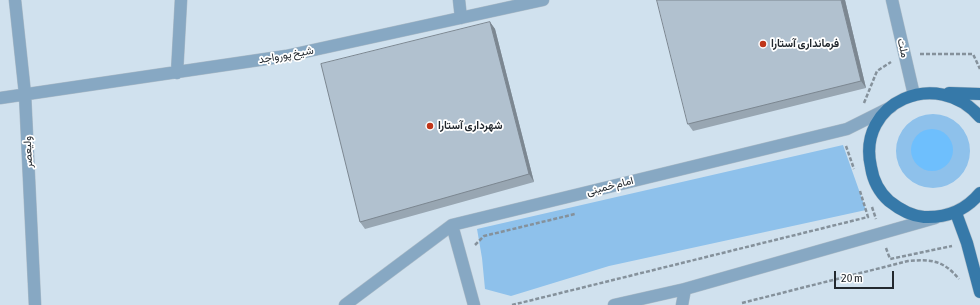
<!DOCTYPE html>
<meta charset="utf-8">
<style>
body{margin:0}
#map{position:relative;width:980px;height:305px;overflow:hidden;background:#d0e1ee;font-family:"Asap Condensed",sans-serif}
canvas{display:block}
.scale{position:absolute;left:834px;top:271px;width:60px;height:18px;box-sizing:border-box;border:2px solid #22282e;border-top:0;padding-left:5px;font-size:12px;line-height:14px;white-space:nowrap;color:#22282e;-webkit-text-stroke:3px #fff;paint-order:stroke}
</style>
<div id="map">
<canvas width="980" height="305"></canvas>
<div class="scale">20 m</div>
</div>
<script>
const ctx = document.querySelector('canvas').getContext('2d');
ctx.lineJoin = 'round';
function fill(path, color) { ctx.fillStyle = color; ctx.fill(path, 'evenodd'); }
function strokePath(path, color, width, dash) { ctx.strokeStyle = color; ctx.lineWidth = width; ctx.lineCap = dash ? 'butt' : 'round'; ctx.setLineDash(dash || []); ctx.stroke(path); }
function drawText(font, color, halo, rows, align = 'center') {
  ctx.font = font + ' "Asap Condensed",Vazirmatn,sans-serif'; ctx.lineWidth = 3.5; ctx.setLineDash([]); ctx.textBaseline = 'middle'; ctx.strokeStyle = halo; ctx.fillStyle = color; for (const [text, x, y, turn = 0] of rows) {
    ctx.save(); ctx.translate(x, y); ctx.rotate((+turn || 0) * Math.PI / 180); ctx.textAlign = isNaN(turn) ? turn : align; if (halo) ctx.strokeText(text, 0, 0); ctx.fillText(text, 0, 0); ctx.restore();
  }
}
const green = new Path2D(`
 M896 151a37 37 0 1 1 74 0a37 37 0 1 1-74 0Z
 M 843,145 L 866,210 L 609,266 L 511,296 L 485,289 L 482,258 L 477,229 Z`);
const water = new Path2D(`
 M911 150a21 21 0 1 1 42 0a21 21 0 1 1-42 0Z`);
const path = new Path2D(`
 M 920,54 L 973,54 L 980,69
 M 864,103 L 877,71 L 891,62
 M 846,146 L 854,169
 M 872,207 L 876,219
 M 475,245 L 484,236 L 575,214
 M 886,248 L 890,259 L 952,246
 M 742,303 L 908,261 C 931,259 943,260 959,279
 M 512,305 L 868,217 L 860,191`);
const minor = new Path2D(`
 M 15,0 L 25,94 L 35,305
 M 459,0 L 461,18
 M 892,0 L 914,95
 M 177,73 L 181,0
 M 0,98 L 286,56 L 543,0
 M 452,225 L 474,305
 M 345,305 L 452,225 L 847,129 L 891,107
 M 614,305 L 685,289 L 935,218
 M 682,305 L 685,289`);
const major = new Path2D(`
 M 949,93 L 980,94
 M 980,117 C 937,67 856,102 871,167 C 873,180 879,192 889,201 C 899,209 911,216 924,217 C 947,218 965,211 980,193
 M 956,213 L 967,243 L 980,292`);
const wall = new Path2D(`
 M 845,0 L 866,88 L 693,131 L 688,124 Z
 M 490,22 L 495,29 L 534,182 L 365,229 L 360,222 Z`);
const shadedWall = new Path2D(`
 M 841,0 L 845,0 L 866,88 L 861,81 Z
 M 490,22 L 495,29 L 534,182 L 529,174 Z`);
const building = new Path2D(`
 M 657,0 L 841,0 L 861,81 L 688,124 Z
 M 490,22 L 529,174 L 360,222 L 321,64 Z`);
const markers = [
 [763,44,4,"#c03519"],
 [430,126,4,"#c03519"]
];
const poiNames = [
 ["فرمانداری آستارا",771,44],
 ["شهرداری آستارا",438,126]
];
const streetNames = [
 ["ملت",903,48,78],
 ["شیخ پورواجد",286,55,-10],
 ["ولیعصر",28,152,-93],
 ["امام خمینی",610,186,-14]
];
fill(green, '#8ec1eb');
fill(water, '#6ebffd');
strokePath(minor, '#adbcc8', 13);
strokePath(major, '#adbcc8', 13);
strokePath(path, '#85919b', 2.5, [4, 2]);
strokePath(minor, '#87a8c3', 12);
strokePath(major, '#3679a9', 12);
fill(wall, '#98a6b2');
fill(shadedWall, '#7c8791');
fill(building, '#b1c1cf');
strokePath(building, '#7c8791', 1);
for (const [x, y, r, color] of markers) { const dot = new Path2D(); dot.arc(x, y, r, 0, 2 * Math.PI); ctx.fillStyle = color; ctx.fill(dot); strokePath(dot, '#fff', 1.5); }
drawText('bold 11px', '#22282e', '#fff', poiNames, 'left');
drawText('11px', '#22282e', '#fff', streetNames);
</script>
